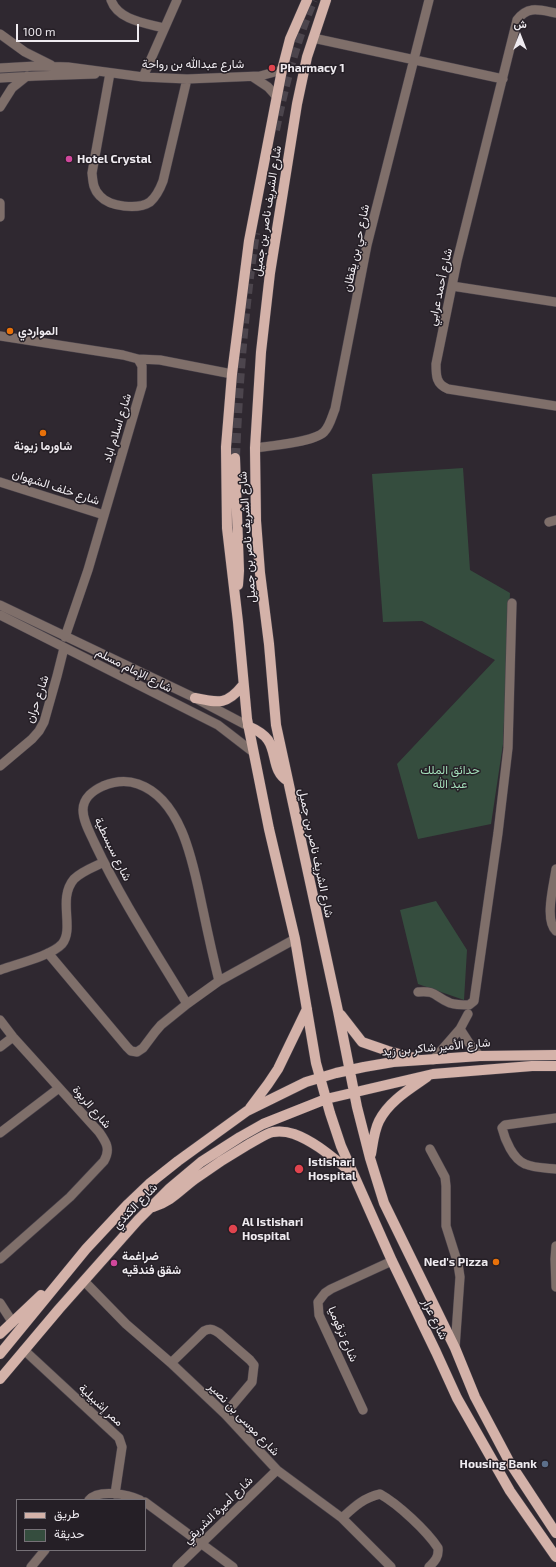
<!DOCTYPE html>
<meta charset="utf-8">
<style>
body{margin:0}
#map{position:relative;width:556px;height:1567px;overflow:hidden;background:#2f2830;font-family:"Exo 2",Vazirmatn,sans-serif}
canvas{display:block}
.legend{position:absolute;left:16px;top:1499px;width:130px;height:52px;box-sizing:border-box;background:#251f26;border:1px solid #767177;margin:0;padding:5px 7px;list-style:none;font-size:12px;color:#efebf0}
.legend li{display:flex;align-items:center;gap:8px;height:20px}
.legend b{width:20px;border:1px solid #767177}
.north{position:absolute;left:500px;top:16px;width:40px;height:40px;-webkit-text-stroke:3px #251f26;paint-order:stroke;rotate:0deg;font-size:11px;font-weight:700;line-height:16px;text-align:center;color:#efebf0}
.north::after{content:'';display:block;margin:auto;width:14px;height:18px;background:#efebf0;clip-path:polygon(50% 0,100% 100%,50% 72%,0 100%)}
.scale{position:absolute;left:16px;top:24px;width:123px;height:18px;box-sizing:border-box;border:2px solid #efebf0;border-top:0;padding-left:5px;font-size:12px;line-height:14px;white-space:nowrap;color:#efebf0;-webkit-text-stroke:3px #251f26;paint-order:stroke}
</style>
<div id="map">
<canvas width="556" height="1567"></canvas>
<ul class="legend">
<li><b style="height:5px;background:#d4b2a9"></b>طريق</li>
<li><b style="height:11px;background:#354d3e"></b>حديقة</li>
</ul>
<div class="north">ش</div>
<div class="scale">100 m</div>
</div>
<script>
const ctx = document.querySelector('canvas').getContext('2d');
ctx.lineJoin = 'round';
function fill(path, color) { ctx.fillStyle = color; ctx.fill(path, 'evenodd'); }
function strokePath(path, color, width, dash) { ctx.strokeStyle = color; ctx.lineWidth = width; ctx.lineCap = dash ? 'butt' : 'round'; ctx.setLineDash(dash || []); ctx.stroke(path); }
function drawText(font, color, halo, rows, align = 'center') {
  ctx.font = font + ' "Exo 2",Vazirmatn,sans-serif'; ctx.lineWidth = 3; ctx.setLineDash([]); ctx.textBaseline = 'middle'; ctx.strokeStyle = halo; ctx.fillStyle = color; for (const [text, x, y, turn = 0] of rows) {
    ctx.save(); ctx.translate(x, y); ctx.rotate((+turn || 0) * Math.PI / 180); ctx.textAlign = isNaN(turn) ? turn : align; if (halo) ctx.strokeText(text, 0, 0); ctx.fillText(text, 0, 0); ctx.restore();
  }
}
const green = new Path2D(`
 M 463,468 L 470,570 L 510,593 L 503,744 L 491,824 L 418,839 L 397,764 L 495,660 L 422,621 L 383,622 L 372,474 Z
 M 436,901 L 467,950 L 464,1000 L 418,984 L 400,910 Z`);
const majorTunnel = new Path2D(`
 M 275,130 C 284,86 295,42 313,0
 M 235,458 C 238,382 244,307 255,233`);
const minor = new Path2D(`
 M 111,0 C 118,20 145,23 164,28
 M 556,13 C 540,10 528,5 517,20 L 457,261 L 436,364 C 436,376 436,384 448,389 L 556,406
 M 0,34 L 25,52 L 51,65
 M 313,38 L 503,79
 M 0,68 L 36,66 L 68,67 L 143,77 L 187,79 L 260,76 L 282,70
 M 110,73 L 92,173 C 93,182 93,189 100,196 C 110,207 138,210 150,202 C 157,196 160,189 163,181 L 187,79
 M 143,77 L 177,0
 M 253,77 L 268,87 L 277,97
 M 0,78 L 36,76 L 95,74
 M 0,107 L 12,88 L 27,76
 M 0,203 L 0,217
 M 452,286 L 556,302
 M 0,336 L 123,355 L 138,359 L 160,360 L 232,374
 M 255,448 C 271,446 314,442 324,432 C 330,426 332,416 335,409 L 367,245 L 429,0
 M 0,482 L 104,515
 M 549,522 L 556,520
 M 0,605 L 195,698 L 248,726
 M 0,615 L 218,725 L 253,752
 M 65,637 L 88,570 L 142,386 L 142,366 L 138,359
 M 0,766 L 32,739 L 39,731 L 44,722 L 57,676 L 64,648
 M 556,869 C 554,884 544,920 556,931
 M 48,953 L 127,1047 L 131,1051 L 137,1052 L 143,1048 L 155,1032 L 161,1025 L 187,1004 L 219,981 L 295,939
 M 0,970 C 16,964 51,956 62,944 C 75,928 57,899 74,879 C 82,871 94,867 104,862
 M 418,992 C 436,990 435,997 450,1003 C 456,1005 463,1005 469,1005 L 474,1001 L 498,833 L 508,748 L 512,603
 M 187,1004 C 155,951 121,899 95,844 C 90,833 83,821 83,810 C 83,798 94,790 103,786 C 115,781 127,780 138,784 C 184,800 194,869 203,910 C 208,934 213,957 219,981
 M 0,1020 L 13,1037 L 99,1132 C 106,1142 111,1149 104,1161 L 70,1197 L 0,1259
 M 460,1029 L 471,1046 L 480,1056
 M 0,1047 L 13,1037
 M 433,1060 L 460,1029 L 468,1014
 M 556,1118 L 505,1125 L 502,1128 C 505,1140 513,1159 525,1164 C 534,1168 546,1168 556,1169
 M 0,1133 L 59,1088
 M 430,1149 L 445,1177 L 446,1186 L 446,1226 L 458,1264 L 460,1277 L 455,1348
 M 556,1246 L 555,1259 L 556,1287
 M 84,1281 L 126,1324 L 171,1363 L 225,1414 L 277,1470 L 342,1518 L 391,1567
 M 0,1303 L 13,1323
 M 24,1350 L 119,1438 L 122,1447 L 115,1494
 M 171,1363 L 204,1331 C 210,1328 213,1329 219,1333 L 250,1360 L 254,1365 L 252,1382 L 225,1414
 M 363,1410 L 319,1315 L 318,1302 L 325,1293 L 331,1289 L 392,1261
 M 89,1500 C 98,1489 128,1494 140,1500
 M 145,1502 L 233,1567
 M 342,1518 C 354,1507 363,1498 380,1494 C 398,1504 427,1531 438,1548 C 439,1557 435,1561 429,1567
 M 31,1567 L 45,1550
 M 177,1567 L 277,1470`);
const major = new Path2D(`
 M 307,0 L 290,39 L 282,70 L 249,241 L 232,374 L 226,447 L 227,528 L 238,622 L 247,719 L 269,829 L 295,939 L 316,1063 L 330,1113 L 341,1146 L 392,1261 L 436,1352 L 457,1398 L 510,1491 L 556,1557
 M 326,0 L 307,57 L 297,104 L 270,273 L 261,352 L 255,448 L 256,521 L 260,573 L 269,644 L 276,725 L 338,1011 L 357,1107 L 370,1158 L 384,1203 L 455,1348 L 475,1397 L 510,1463 L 556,1533
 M 235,458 L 239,571 L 238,585
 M 195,698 C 219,703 227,705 243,685
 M 248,726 C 255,729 263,733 268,740 C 277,753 272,772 288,781
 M 341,1015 L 362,1042 L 388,1051 L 415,1058
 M 250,1108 L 268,1084 L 278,1069 L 307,1009
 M 371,1154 C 373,1143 374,1131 379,1121 C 389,1101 410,1089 427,1077
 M 153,1207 C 172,1201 180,1190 195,1179 C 213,1166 230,1155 249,1144 C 257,1140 265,1134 273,1132 C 280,1131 288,1132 294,1134 C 316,1142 334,1159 352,1173
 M 0,1334 L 41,1295
 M 0,1354 L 86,1249 L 128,1204 L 149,1184 L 178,1161 L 247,1111 L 306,1082 L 336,1073 L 364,1067 L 393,1062 L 480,1056 L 556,1055
 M 0,1379 L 59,1309 L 138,1220 L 170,1188 L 201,1162 L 240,1137 L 263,1124 L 326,1099 L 433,1074 L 532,1066 L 556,1066`);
const markers = [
 [272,68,4,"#e0444e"],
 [69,159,4,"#d1479c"],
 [10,331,4,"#e8710a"],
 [43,433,4,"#e8710a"],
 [299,1169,5,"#e0444e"],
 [233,1229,5,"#e0444e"],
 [496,1262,4,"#e8710a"],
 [114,1263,4,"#d1479c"],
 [545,1464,4,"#5c6f8a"]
];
const streetNames = [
 ["شارع عبدالله بن رواحة",193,64],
 ["شارع الشريف ناصر بن جميل",267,211,-81],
 ["شارع حي بن يقظان",356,248,-78],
 ["شارع أحمد عرابي",440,287,-78],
 ["شارع اسلام اباد",117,428,-73],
 ["شارع خلف الشهوان",56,487,18],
 ["شارع الشريف ناصر بن جميل",247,537,-94],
 ["شارع الإمام مسلم",134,670,27],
 ["شارع حران",37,699,-71],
 ["شارع سبسطية",113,849,64],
 ["شارع الشريف ناصر بن جميل",316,853,78],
 ["شارع الأمير شاكر بن زيد",436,1047,-5],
 ["شارع الربوة",92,1107,49],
 ["شارع الكندي",135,1206,-46],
 ["شارع عرار",435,1319,64],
 ["شارع ترقوميا",343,1334,67],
 ["ممر إشبيلية",101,1405,43],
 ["شارع موسى بن نصير",244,1419,46],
 ["شارع أميرة الشريقي",218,1510,-44]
];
const poiNames = [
 ["Pharmacy 1",280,68],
 ["Hotel Crystal",77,159],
 ["المواردي",18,331],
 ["شاورما زيونة",43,446,"center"],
 ["Istishari",308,1162],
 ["Hospital",308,1176],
 ["Al Istishari",242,1222],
 ["Hospital",242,1236],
 ["ضراغمة",122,1256],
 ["شقق فندقيه",122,1270],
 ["Ned's Pizza",488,1262,"right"],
 ["Housing Bank",537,1464,"right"]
];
const parkNames = [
 ["حدائق الملك",450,770],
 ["عبد الله",450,784]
];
fill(green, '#354d3e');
strokePath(majorTunnel, '#4c454d', 10, [10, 5]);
strokePath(minor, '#4a434b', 10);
strokePath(major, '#4a434b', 11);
strokePath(minor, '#7f6f6a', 9);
strokePath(major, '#d4b2a9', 10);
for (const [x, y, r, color] of markers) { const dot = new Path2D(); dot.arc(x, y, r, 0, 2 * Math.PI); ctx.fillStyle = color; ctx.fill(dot); strokePath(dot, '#251f26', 1.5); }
drawText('12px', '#efebf0', '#251f26', streetNames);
drawText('bold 12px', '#efebf0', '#251f26', poiNames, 'left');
drawText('12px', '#a3deb9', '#251f26', parkNames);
</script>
